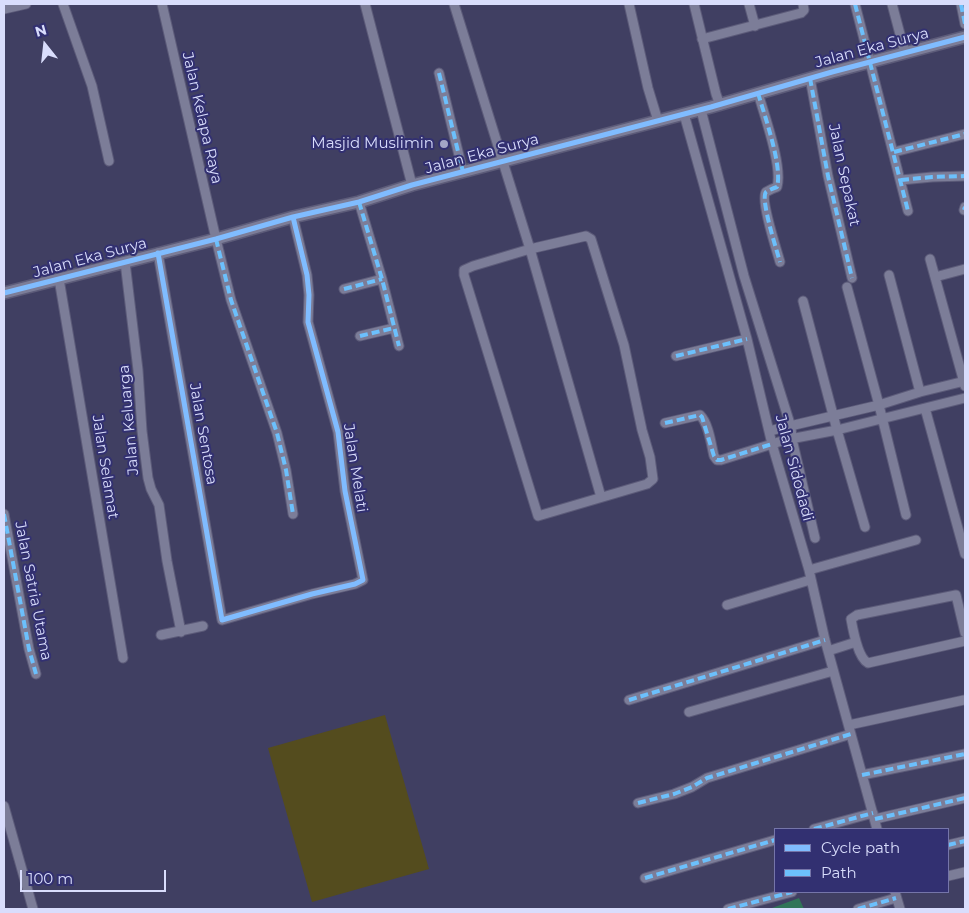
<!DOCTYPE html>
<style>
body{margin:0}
#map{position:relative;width:969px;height:913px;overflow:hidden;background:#403f62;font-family:Montserrat,sans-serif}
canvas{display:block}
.frame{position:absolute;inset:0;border:5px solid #d9ddfc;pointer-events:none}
.legend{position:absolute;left:774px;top:828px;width:175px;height:65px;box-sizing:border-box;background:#323071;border:1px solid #7575a9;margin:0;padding:6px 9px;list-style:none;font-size:15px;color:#d9ddfc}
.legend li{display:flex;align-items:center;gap:10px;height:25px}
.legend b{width:25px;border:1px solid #7575a9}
.north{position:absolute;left:20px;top:20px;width:50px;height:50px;-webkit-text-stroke:4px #323071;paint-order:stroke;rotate:344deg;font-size:14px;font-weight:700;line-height:20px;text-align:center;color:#d9ddfc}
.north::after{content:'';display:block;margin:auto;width:18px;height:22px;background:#d9ddfc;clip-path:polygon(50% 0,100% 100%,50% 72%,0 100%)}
.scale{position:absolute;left:20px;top:870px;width:146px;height:22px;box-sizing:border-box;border:2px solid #d9ddfc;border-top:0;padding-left:6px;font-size:15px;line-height:18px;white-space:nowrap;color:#d9ddfc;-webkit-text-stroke:4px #323071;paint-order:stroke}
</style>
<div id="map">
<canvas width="969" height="913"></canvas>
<div class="frame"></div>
<ul class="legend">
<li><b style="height:6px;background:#80bcff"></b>Cycle path</li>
<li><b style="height:6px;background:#6cc0fc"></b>Path</li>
</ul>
<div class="north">N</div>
<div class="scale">100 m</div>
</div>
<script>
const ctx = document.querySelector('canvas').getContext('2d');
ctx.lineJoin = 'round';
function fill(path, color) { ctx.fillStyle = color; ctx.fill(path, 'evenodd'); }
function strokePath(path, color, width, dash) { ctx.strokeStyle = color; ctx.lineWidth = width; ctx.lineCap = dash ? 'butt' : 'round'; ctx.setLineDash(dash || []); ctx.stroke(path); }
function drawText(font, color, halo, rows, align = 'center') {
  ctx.font = font + ' Montserrat,sans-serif'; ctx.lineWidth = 4; ctx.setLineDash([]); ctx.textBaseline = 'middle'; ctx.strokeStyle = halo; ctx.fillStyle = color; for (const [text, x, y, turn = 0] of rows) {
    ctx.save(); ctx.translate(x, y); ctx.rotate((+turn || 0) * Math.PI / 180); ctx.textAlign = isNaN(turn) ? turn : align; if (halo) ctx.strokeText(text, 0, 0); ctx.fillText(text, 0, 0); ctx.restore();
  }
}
const green = new Path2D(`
 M 385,715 L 429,869 L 312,902 L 268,748 Z`);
const water = new Path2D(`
 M 799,898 L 804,909 L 773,909 L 772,908 Z`);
const minor = new Path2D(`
 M 63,4 L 92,86 L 109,161
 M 162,4 L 216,239 L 231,300 L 277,433 L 286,470 L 293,514
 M 365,4 L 412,185
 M 454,4 L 530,249 L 601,497
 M 629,4 L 648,88 L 658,121
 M 694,4 L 716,94 L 720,105
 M 749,4 L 755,26
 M 855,4 L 908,211
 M 892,4 L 905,53
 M 961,4 L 965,24
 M 4,9 L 26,4
 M 702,39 L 801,13 L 804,10 L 803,4
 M 439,73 L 463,172
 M 810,78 L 828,176 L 852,278
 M 758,93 C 764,114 783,167 777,187 C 774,188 769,190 766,192 C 760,199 777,251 780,262
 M 701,110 L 744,276 L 791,427 L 792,439 L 815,538
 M 684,114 L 747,339 L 772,444 L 809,570 L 825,640 L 877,829
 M 894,152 L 965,134
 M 901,180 L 932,177 L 965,176
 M 359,202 L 382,279 L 399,346
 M 964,210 L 965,207
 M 586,236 L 591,239 L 624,345 L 642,430 L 650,457 L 653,479 L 647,484 L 538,516 L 464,275 L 464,270 L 473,266 L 530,249 Z
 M 158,253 L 222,620 L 312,594 L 355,584 L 363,580 L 345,491 L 338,432 L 308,322 L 309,295 L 307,275 L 293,217
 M 930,259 L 965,386
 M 125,262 L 138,370 L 142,431 L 148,478 L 151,489 L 159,505 L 167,561 L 181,632
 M 889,275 L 920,392
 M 935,277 L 965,269
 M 59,279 L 123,658
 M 847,287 L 879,405 L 906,515
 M 344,289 L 382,279
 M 803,301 L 837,430 L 865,527
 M 360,336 L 394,328
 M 676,356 L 747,339
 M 925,408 L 965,554
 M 665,423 L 700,415 C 709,424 711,444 714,456 L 717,460 L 721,460 L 785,440 L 837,430 L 965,398
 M 769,431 L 879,405 L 920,392 L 965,381
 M 4,514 L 29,649 L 36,674
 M 809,570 L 916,540
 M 727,605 L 810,580
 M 965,633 L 956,595 L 857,615 L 851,619 C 853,630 858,658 868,663 L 965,641
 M 161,635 L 203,626
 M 828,651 L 856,642
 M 629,700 L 825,640
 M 689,712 L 833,671
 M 849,725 L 964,700
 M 862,775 L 965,754
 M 638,803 L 674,794 L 692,787 L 707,778 L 851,734
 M 4,806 L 33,909
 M 875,819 L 965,798
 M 814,829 L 873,813
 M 948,845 L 965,841
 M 948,876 L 965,872
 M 645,878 L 775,840
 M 895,892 L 900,909
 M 728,909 L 792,892
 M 858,909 L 896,898`);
const tertiary = new Path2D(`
 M 4,293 L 216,239 L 293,217 L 359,202 L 412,185 L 711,107 L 832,72 L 965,37`);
const quiet = new Path2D(`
 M 855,4 L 908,211
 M 961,4 L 965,24
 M 439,73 L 463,172
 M 810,78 L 828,176 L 852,278
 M 758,93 C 764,114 783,167 777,187 C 774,188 769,190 766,192 C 760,199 777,251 780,262
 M 894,152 L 965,134
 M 901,180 L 932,177 L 965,176
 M 359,202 L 382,279 L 399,346
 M 964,210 L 965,207
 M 216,239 L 231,300 L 277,433 L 286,470 L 293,514
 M 344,289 L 382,279
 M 360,336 L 394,328
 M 676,356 L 747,339
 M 665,423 L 700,415 L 702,417 L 714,456 L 717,460 L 721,460 L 772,444
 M 4,514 L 29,649 L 36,674
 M 629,700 L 825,640
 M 862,775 L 965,754
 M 638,803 L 674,794 L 692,787 L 707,778 L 851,734
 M 875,819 L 965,798
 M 814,829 L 873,813
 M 948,845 L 965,841
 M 645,878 L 775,840
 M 728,909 L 792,892
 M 858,909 L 896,898`);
const cycleway = new Path2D(`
 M 158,253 L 222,620 L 312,594 L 355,584 L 363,580 L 345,491 L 338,432 L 308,322 L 309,295 L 307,275 L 293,217
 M 4,293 L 216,239 L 293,217 L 359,202 L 412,185 L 711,107 L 832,72 L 965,37`);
const markers = [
 [444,144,5,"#a3a6c6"]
];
const streetNames = [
 ["Jalan Eka Surya",872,48,-15],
 ["Jalan Kelapa Raya",202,118,77],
 ["Jalan Eka Surya",482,154,-15],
 ["Jalan Sepakat",844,175,78],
 ["Jalan Eka Surya",90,258,-15],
 ["Jalan Keluarga",129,420,-95],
 ["Jalan Sentosa",203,434,80],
 ["Jalan Selamat",105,467,81],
 ["Jalan Melati",355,468,81],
 ["Jalan Sidodadi",794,468,75],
 ["Jalan Satria Utama",33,591,79]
];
const poiNames = [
 ["Masjid Muslimin",434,144]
];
fill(green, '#544c1e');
fill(water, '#317457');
strokePath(minor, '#5c5b79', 11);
strokePath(tertiary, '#5c5b79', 14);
strokePath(minor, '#7c7d98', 9);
strokePath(tertiary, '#7c7d98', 11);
strokePath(quiet, '#6cc0fc', 4, [8, 4]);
strokePath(cycleway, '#80bcff', 5);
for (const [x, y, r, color] of markers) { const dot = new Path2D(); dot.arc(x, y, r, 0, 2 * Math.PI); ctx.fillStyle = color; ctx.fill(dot); strokePath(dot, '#323071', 2); }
drawText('15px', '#d9ddfc', '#323071', streetNames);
drawText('15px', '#d9ddfc', '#323071', poiNames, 'right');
</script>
